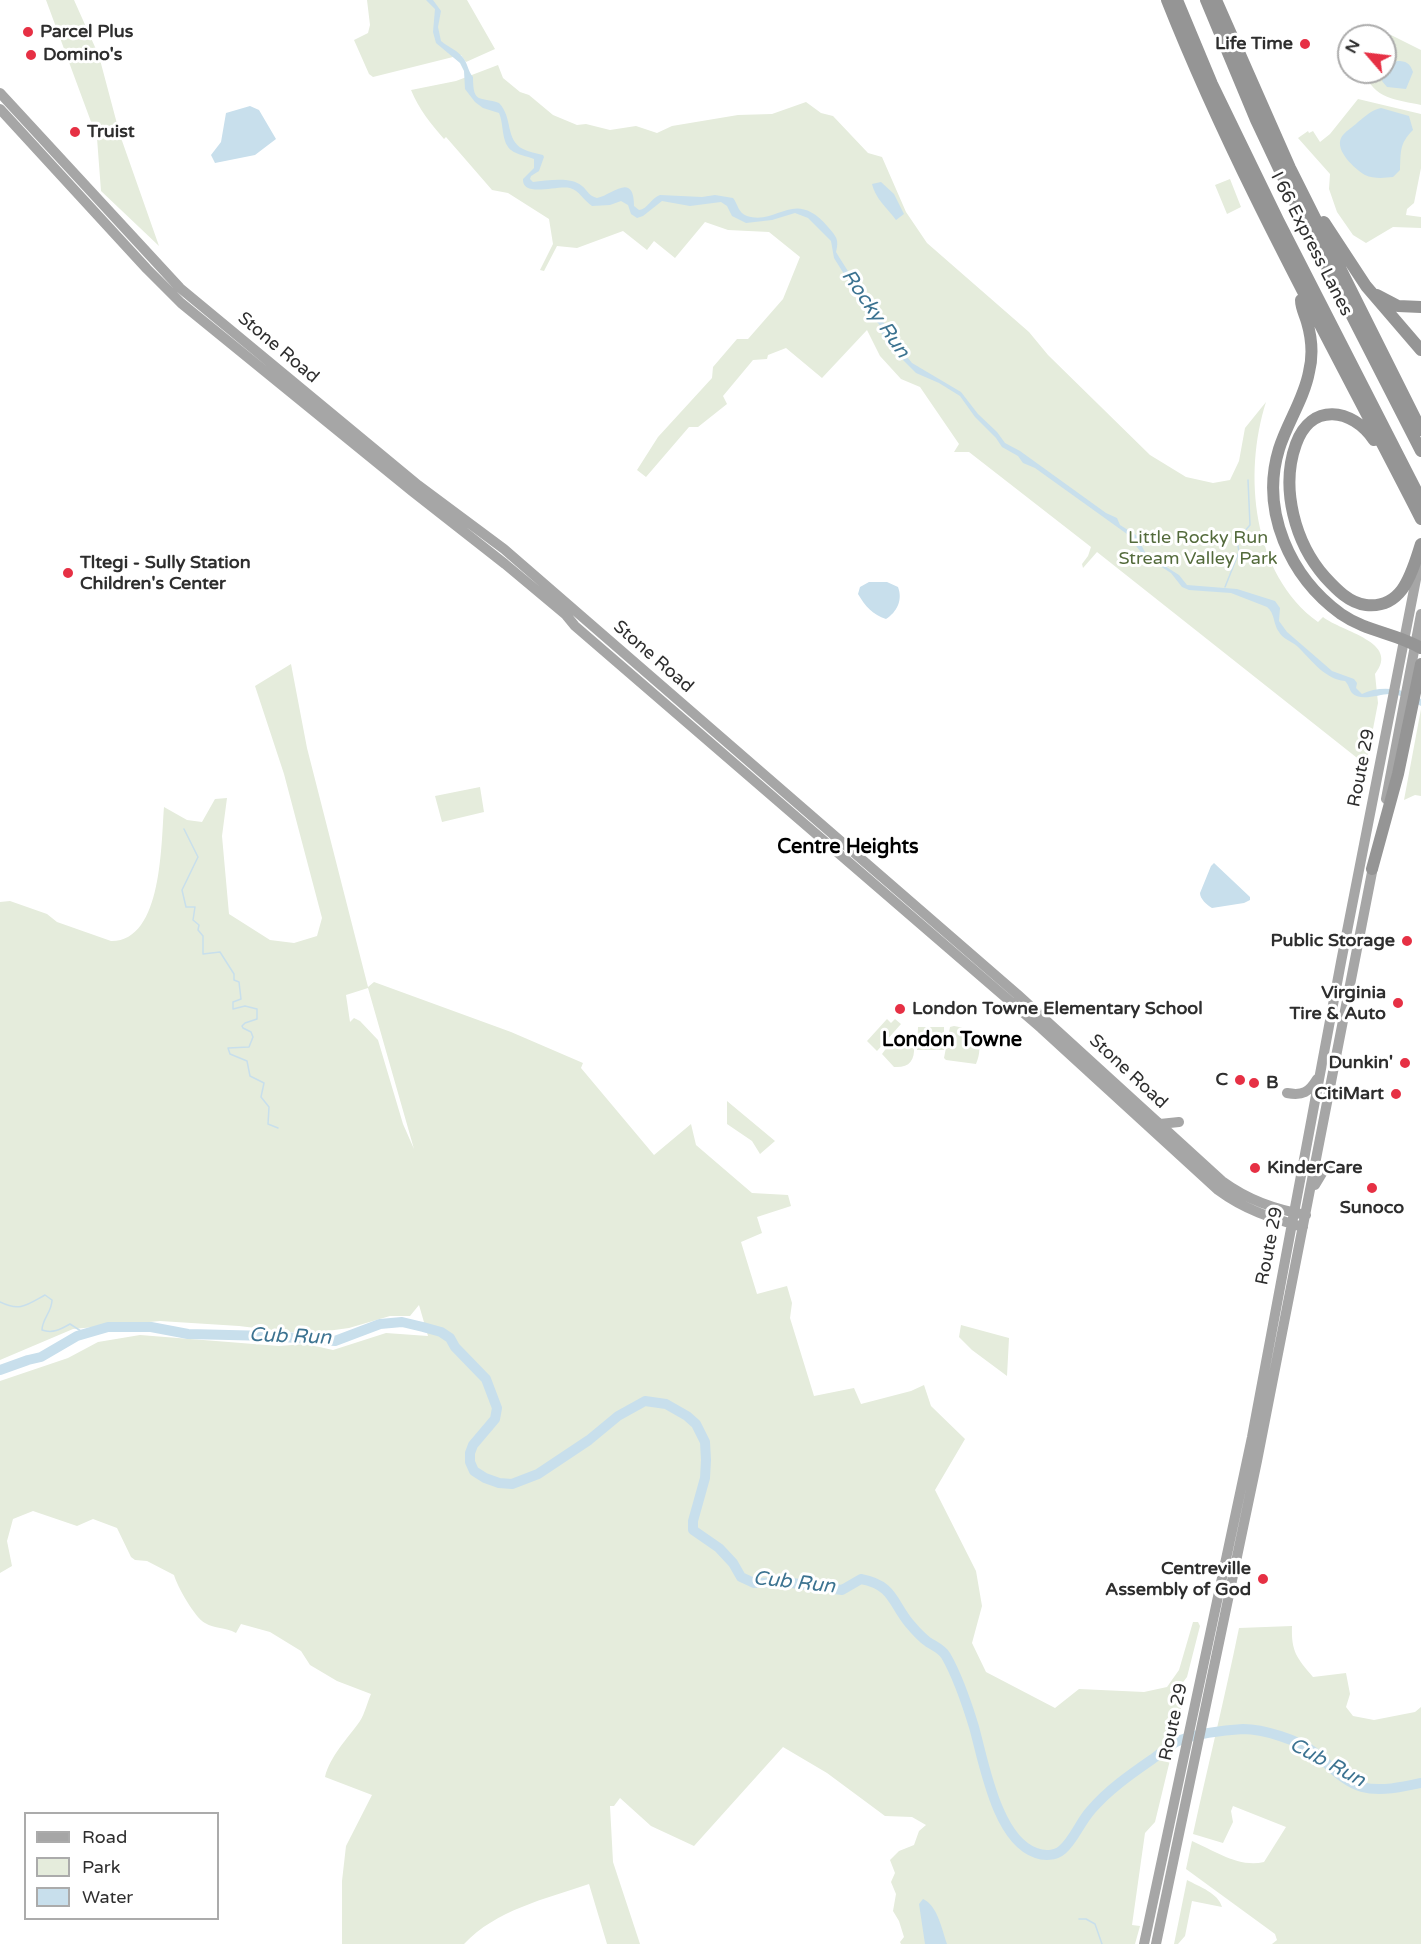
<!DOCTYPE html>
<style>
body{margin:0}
#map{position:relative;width:1421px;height:1944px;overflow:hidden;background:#fff;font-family:"Varela Round",sans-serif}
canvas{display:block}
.legend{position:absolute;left:24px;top:1812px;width:195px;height:108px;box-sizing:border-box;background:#fff;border:2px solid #ababab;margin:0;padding:8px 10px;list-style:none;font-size:18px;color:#2e2e2e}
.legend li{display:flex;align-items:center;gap:12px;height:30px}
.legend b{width:30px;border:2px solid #ababab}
.north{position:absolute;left:1337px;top:24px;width:60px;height:60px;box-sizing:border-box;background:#fff;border:2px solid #ababab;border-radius:50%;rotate:298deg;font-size:16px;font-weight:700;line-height:24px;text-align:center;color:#2e2e2e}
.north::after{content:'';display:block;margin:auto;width:21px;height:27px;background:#e63044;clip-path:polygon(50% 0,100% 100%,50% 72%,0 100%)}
</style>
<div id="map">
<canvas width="1421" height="1944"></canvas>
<ul class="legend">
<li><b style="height:8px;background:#a6a6a6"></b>Road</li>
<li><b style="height:16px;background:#e5ecdc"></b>Park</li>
<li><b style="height:16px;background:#c8dfec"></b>Water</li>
</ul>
<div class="north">N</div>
</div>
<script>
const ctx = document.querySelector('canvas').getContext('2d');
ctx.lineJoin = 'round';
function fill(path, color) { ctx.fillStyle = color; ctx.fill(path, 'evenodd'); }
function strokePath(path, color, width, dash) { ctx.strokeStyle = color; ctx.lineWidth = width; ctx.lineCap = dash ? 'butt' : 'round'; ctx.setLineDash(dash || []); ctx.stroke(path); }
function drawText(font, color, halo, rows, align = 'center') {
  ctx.font = font + ' "Varela Round",sans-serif'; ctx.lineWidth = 6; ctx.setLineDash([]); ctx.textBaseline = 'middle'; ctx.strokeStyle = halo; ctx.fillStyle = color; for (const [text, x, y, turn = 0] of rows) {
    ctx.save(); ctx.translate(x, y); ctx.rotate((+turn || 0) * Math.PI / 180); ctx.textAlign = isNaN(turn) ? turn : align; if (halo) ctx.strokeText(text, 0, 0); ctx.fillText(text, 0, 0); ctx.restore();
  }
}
const green = new Path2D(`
 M 46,0 L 74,0 L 99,56 L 120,135 L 159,246 L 101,191 L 97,138 Z
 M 367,0 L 467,0 L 495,49 L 466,62 L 461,55 L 373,77 L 369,74 L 354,40 L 368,33 L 370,25 Z
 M 1391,35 L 1421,50 L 1421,105 C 1399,100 1371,99 1366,72 L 1385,72 L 1385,37 Z
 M 498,65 L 503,78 L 520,92 L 529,95 L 553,115 L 577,125 L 586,124 L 610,130 L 636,126 L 657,133 L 672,126 L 738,115 L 772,114 L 806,102 L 821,113 L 833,116 L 868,153 L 882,157 L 906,212 L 927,243 L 1029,332 L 1048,355 L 1150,455 L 1186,477 L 1213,483 L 1230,480 L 1239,461 L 1245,428 L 1266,402 C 1243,474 1252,574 1318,622 L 1323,617 C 1342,632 1401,642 1375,674 L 1378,703 L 1366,765 L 1097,552 L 1083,568 L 1082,564 L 1088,556 L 1091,547 L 969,452 L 954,452 L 959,444 L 920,387 L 901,379 L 880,356 L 867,330 L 822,378 L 786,348 L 768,355 L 767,359 L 753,360 L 723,396 L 727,404 L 698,427 L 689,427 L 646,477 L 637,470 L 658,437 L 712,378 L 713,367 L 737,339 L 748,339 L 783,299 L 800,257 L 769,232 L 728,230 L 705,222 L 675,258 L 654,241 L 647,250 L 623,231 L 577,248 L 557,246 L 544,271 L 540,270 L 553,244 L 549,219 L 508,193 L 492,190 L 446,137 L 444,139 C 430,123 419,109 411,90 L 456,81 Z
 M 1358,99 L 1421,114 L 1421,168 L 1414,203 L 1407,209 L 1406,215 L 1421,217 L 1421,228 L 1393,227 L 1366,243 L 1353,235 L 1337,212 L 1329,189 L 1330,174 L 1298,138 L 1308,131 L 1309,133 L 1313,131 L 1320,142 L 1330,134 Z
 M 1230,179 L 1241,207 L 1227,214 L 1215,185 Z
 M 291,664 L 307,748 L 368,987 L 374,982 L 511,1032 L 583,1063 L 581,1068 L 654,1155 L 691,1124 L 696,1145 L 752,1193 L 788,1195 L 791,1206 L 757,1217 L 762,1233 L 741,1242 L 757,1294 L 787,1286 L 792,1303 L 790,1318 L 814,1396 L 854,1388 L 861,1404 L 911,1391 L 924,1385 L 931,1406 L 965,1439 L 935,1490 L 976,1571 L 982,1606 L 972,1643 L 986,1672 L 1055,1708 L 1079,1689 L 1144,1692 L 1167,1687 L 1179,1670 L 1193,1622 L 1198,1622 L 1200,1626 L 1187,1677 L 1177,1690 L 1182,1701 L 1176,1747 L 1170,1760 L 1155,1822 L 1145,1833 L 1132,1925 L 1140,1926 L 1135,1944 L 901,1944 L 900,1942 L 904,1937 L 899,1921 L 893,1911 L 896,1894 L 891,1882 L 895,1873 L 890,1860 L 899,1851 L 914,1845 L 919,1831 L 926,1825 L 912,1817 L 885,1816 L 827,1773 L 783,1747 L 694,1846 L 651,1826 L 620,1798 L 614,1806 L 610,1806 L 613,1862 L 640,1944 L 607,1944 L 589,1884 C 545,1899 496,1910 464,1944 L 342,1944 L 342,1881 L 346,1846 L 372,1795 L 325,1777 C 330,1756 348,1738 360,1721 C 365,1713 367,1703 371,1694 L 337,1681 L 310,1665 L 301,1651 L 270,1632 L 241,1624 L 236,1633 C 225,1627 215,1629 205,1623 C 195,1618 177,1586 174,1575 L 147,1561 L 135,1560 L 131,1557 L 117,1528 L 93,1519 L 77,1526 L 33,1511 L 13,1519 L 7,1541 L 12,1566 L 0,1573 L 0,1381 L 68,1358 L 98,1342 L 140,1335 L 279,1346 L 306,1344 L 333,1350 L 386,1333 L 428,1336 L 419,1305 L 410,1316 L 390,1316 L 349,1328 L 305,1334 L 239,1326 L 160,1321 L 73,1329 L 0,1360 L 0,902 L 10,901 L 47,914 L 57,922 L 111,941 C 163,942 161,842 164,807 L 187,820 L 202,822 L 215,799 L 227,798 L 222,836 L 229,914 L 270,940 L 294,943 L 317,936 L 322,918 L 284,774 L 255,686 ZM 368,988 L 414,1149 L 403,1124 L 378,1040 L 360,1021 L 354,1018 L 350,1022 L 346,995 Z
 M 1421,709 L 1421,796 L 1415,795 L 1404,800 Z
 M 480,787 L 484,812 L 442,822 L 435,796 Z
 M 887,1019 L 891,1023 L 895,1019 L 901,1024 L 877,1051 L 867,1041 Z
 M 954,1026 C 976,1029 985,1043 976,1064 L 946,1060 L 944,1058 L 950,1027 Z
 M 918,1027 L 944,1027 L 944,1050 L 917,1050 Z
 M 896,1035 L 905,1036 L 914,1046 C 915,1061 909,1068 894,1067 L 882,1054 Z
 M 727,1101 L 775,1141 L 760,1154 L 752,1141 L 727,1124 Z
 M 961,1325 L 1009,1338 L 1007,1376 L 972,1350 L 959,1337 Z
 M 1292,1626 C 1291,1652 1297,1658 1313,1677 L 1346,1673 L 1350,1694 L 1346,1707 L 1353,1716 L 1374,1720 L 1415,1712 L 1421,1707 L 1421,1944 L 1272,1944 L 1277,1940 L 1275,1934 L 1186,1869 L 1192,1841 C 1215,1851 1239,1868 1264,1862 L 1286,1827 L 1233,1806 L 1231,1811 L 1233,1822 L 1223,1843 L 1193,1834 C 1208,1765 1225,1697 1239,1628 Z
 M 1187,1880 C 1200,1887 1218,1893 1222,1907 L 1192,1901 L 1185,1936 L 1178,1944 L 1174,1944 Z`);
const water = new Path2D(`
 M 426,0 L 433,0 L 441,11 L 438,27 L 441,41 C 448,47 459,51 464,59 C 468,65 468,71 473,77 C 473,105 480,96 499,103 C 513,117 505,140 523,149 C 529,152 536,153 543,155 L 544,157 L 539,171 L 531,176 L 530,179 L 533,182 C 547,181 570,176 582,186 C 588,191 589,196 597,198 C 612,195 634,171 634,206 L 639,210 C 648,209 651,198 660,195 L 702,197 L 715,195 L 733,198 C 738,204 738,213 747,216 C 778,226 794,187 828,227 C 837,237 839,240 836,252 L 839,257 L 874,312 L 885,324 L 889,335 L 912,363 L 961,392 L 978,414 L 997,432 L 1005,443 L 1020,451 L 1106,513 L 1117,518 L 1120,525 L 1136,535 L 1146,554 L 1179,575 L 1187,585 L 1237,589 L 1275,601 L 1280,608 L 1279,621 L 1287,632 L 1324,664 L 1332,671 L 1354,679 L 1357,683 L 1356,688 L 1362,694 C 1379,685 1405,688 1421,699 L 1421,706 C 1411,701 1402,694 1389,694 C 1380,694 1360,702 1352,693 C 1349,689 1349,685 1345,681 C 1324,679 1311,659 1297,646 C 1291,641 1283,639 1279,632 C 1273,624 1275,613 1267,607 L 1231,593 L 1189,590 L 1182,587 L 1171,573 L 1143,555 L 1127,534 L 1035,468 L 1023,463 L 1018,456 L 1002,447 L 996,438 L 975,417 L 960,396 L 939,383 L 916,373 L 893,350 L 883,338 L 879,324 L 869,314 L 834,258 L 831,241 L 808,218 L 795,213 L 772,220 L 746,223 L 732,216 L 727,206 L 721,202 L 690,206 L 662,201 L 643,216 L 637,218 L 631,214 L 628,205 L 621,201 L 610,205 L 592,206 C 584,201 579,190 570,188 C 557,185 522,198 523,179 L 534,168 L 534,159 C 527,156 517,155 511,150 C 501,142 504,124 499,113 L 483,108 L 475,102 L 465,89 L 464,71 L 460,63 L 436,43 L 433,32 L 435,9 Z
 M 1397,61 C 1406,61 1410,63 1413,72 L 1406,89 L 1387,87 L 1382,81 L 1390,65 Z
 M 250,106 L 259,110 L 276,139 L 255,155 L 215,163 L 211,155 L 221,142 L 226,113 Z
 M 1381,108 L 1409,116 L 1413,130 C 1399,144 1401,152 1400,170 L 1393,177 C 1384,178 1374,179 1365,175 C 1355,169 1335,151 1341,138 C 1344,132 1353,127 1358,122 C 1366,116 1371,110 1381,108 Z
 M 881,182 L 894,194 L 904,214 L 896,220 C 887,208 875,198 872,184 Z
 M 869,582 L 887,582 L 898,587 C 903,600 897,612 886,619 C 873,615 865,606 858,594 L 860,587 Z
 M 1214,863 L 1250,897 L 1250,900 L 1244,903 L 1212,908 C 1207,905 1200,899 1200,893 L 1211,866 Z
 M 923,1899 C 938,1906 942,1930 947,1944 L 925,1944 L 919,1904 Z`);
const stream = new Path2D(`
 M 1225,587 L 1239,552 L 1237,540 L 1250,525 L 1248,480
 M 184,829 L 198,857 L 182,890 L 186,907 L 195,907 L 193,920 L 199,925 L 198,930 L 203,936 L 203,954 L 220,952 L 234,974 L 234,980 L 239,982 L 241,999 L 233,1002 L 233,1009 L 245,1006 L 257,1009 L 257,1019 L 245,1023 L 242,1026 L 243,1028 L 251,1032 L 253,1037 L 249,1047 L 228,1048 L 230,1054 L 247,1061 L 250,1076 L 264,1083 L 261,1097 L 269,1107 L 268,1124 L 278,1128
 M 0,1302 C 20,1312 27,1305 45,1295 L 52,1300 C 52,1312 42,1319 42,1330 C 53,1334 61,1329 70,1324 L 84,1333
 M 1079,1919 L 1086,1919 L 1095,1924 L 1102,1944`);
const river = new Path2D(`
 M 0,1370 L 28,1360 L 41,1357 L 77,1336 L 108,1327 L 151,1327 L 188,1334 L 270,1336 L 335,1341 L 380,1324 L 402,1322 L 423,1327 L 441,1332 L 450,1338 L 455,1347 L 486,1379 L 497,1408 L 495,1419 L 473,1445 L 470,1453 L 470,1462 L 474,1471 L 485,1478 L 499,1483 L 512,1484 L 538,1474 L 589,1440 L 618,1416 L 645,1401 L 666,1404 L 687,1416 L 696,1424 L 705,1442 L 706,1460 L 705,1478 L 693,1521 L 693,1530 L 719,1548 L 733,1563 L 741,1577 L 754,1583 L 785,1582 L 842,1590 L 861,1579 C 893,1585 892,1602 909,1623 C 914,1629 921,1637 928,1642 C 934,1646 942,1649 946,1656 C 958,1677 967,1704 974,1727 C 984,1763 997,1840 1036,1853 C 1044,1856 1055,1856 1062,1850 C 1074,1840 1080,1822 1091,1810 C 1109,1789 1131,1774 1154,1758 C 1161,1753 1168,1746 1176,1742 C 1192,1734 1224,1730 1243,1729 C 1263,1729 1299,1740 1315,1753 C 1330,1765 1342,1781 1362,1787 C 1380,1792 1403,1787 1421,1783`);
const major = new Path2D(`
 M 0,93 L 180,288 L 418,485 L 504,549 L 1017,994 L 1222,1181 C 1248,1200 1274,1209 1306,1215
 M 0,109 L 147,269 L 181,303 L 412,491 L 505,564 L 566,615 L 575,626 L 1041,1028 L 1218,1190 C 1245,1210 1271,1218 1303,1227
 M 1386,799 L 1421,614
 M 1287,1093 C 1303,1096 1309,1092 1317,1079
 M 1160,1124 L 1179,1122
 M 1315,1185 L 1324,1170 L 1334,1165
 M 1144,1944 L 1252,1437 L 1341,962 L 1419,564
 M 1156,1944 L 1257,1461 L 1374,862`);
const highway = new Path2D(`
 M 1167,0 C 1238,179 1334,348 1421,519
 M 1177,0 L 1212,84 L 1278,220 L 1421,500
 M 1206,0 L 1256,120 L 1306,226 L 1421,451
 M 1216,0 L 1290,168 L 1421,430
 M 1324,222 L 1366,286 L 1421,350
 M 1377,295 L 1398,306 L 1421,307
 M 1301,300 C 1301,308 1305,315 1307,322 C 1312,339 1313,356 1309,372 C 1304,399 1287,423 1279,449 C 1260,511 1290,577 1341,614 C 1367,632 1396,633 1421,648
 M 1374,440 C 1352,408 1311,402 1296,444 C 1280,488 1295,543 1325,577 C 1336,589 1349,603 1366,605 C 1404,609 1412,571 1421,544
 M 1372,869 L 1398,774 L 1421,664`);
const markers = [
 [28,32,6,"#e63044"],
 [1305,44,6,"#e63044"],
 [31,55,6,"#e63044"],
 [75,132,6,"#e63044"],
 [68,573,6,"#e63044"],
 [1407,941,6,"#e63044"],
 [1398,1003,6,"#e63044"],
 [900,1009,6,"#e63044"],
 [1405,1063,6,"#e63044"],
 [1240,1080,6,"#e63044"],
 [1254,1083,6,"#e63044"],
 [1396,1094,6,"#e63044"],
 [1255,1168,6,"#e63044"],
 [1372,1188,6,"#e63044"],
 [1263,1579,6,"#e63044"]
];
const poiNames = [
 ["Parcel Plus",40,32],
 ["Life Time",1293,44,"right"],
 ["Domino's",43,55],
 ["Truist",87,132],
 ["Tltegi - Sully Station",80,563],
 ["Children's Center",80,584],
 ["Public Storage",1395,941,"right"],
 ["Virginia",1386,993,"right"],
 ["Tire & Auto",1386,1014,"right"],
 ["London Towne Elementary School",912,1009],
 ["Dunkin'",1393,1063,"right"],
 ["C",1228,1080,"right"],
 ["B",1266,1083],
 ["CitiMart",1384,1094,"right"],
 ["KinderCare",1267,1168],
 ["Sunoco",1372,1208,"center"],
 ["Centreville",1251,1569,"right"],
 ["Assembly of God",1251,1590,"right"]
];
const streetNames = [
 ["I 66 Express Lanes",1311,244,63],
 ["Stone Road",278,348,40],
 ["Stone Road",653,657,41],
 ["Route 29",1362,768,-79],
 ["Stone Road",1128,1072,43],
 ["Route 29",1270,1246,-79],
 ["Route 29",1174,1722,-78]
];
const parkNames = [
 ["Little Rocky Run",1198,538],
 ["Stream Valley Park",1198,559]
];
const waterNames = [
 ["Rocky Run",875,314,55],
 ["Cub Run",290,1337,2],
 ["Cub Run",794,1583,6],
 ["Cub Run",1327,1763,28]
];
const neighbourhoodNames = [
 ["Centre Heights",848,848],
 ["London Towne",952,1041]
];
fill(green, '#e5ecdc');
fill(water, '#c8dfec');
strokePath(stream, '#c8dfec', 1.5);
strokePath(river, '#c8dfec', 10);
strokePath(major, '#a6a6a6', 10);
strokePath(highway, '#959595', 12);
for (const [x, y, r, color] of markers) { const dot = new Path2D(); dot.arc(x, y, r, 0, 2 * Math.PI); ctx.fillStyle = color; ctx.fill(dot); strokePath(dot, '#fff', 2); }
drawText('bold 18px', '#2e2e2e', '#fff', poiNames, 'left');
drawText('18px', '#2e2e2e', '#fff', streetNames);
drawText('18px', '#536a3b', '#fff', parkNames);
drawText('italic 20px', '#3c7391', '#fff', waterNames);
drawText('bold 20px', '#000', '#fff', neighbourhoodNames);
</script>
